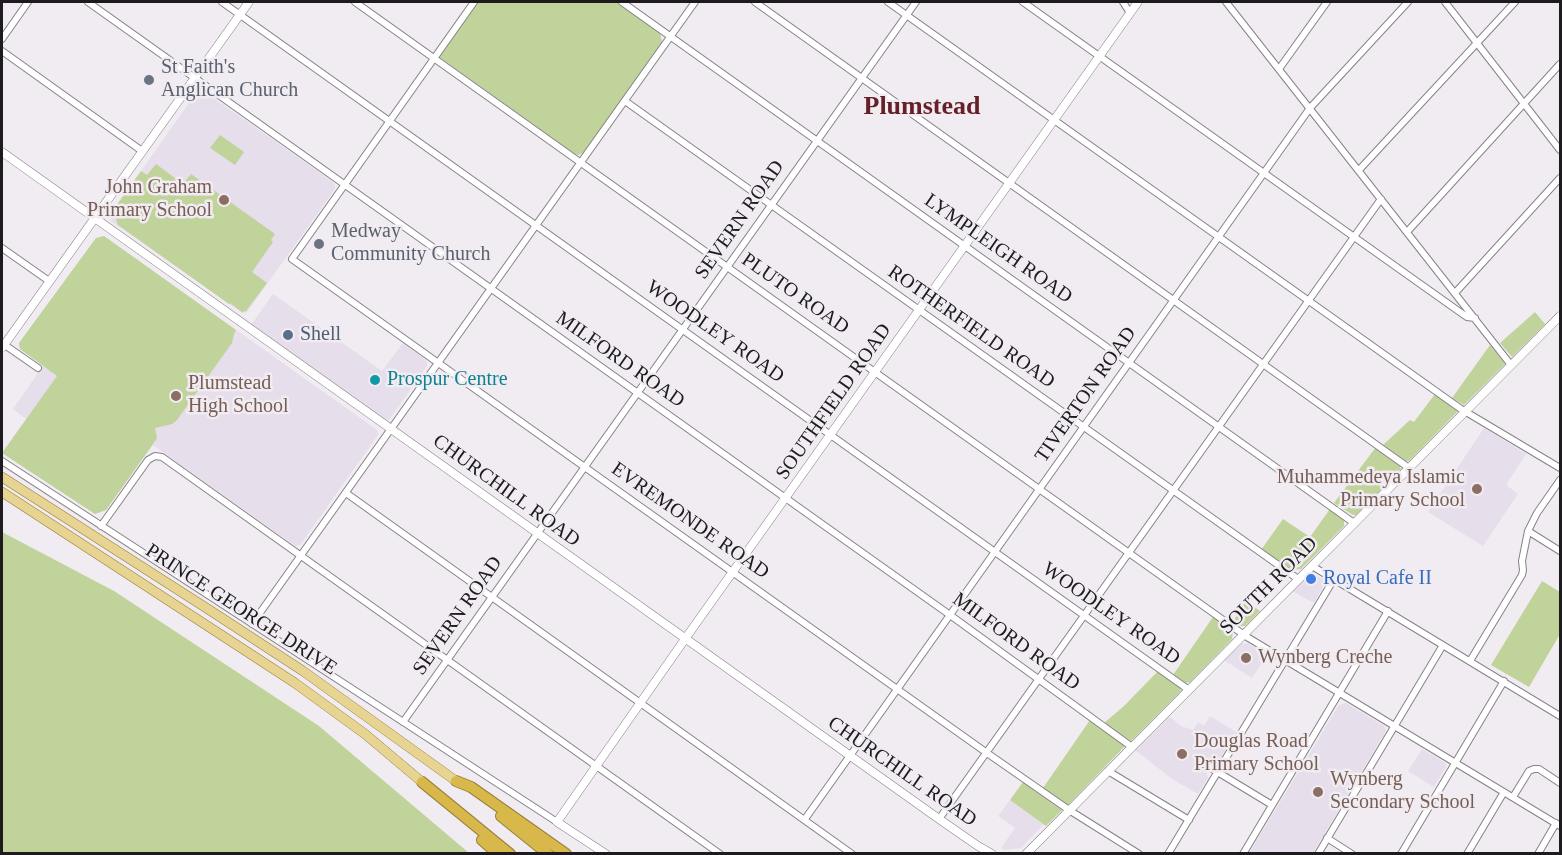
<!DOCTYPE html>
<style>
body{margin:0}
#map{position:relative;width:1562px;height:855px;overflow:hidden;background:#f0ecf2;font-family:Georgia,serif}
canvas{display:block}
.frame{position:absolute;inset:0;border:3px solid #1d1b1e;pointer-events:none}
</style>
<div id="map">
<canvas width="1562" height="855"></canvas>
<div class="frame"></div>
</div>
<script>
const ctx = document.querySelector('canvas').getContext('2d');
ctx.lineJoin = 'round';
function fill(path, color) { ctx.fillStyle = color; ctx.fill(path, 'evenodd'); }
function strokePath(path, color, width, dash) { ctx.strokeStyle = color; ctx.lineWidth = width; ctx.lineCap = dash ? 'butt' : 'round'; ctx.setLineDash(dash || []); ctx.stroke(path); }
function drawText(font, color, halo, rows, align = 'center') {
  ctx.font = font + ' Georgia,serif'; ctx.lineWidth = 5; ctx.setLineDash([]); ctx.textBaseline = 'middle'; ctx.strokeStyle = halo; ctx.fillStyle = color; for (const [text, x, y, turn = 0] of rows) {
    ctx.save(); ctx.translate(x, y); ctx.rotate((+turn || 0) * Math.PI / 180); ctx.textAlign = isNaN(turn) ? turn : align; if (halo) ctx.strokeText(text, 0, 0); ctx.fillText(text, 0, 0); ctx.restore();
  }
}
const built = new Path2D(`
 M 201,91 L 205,92 L 333,182 L 335,186 L 335,189 L 247,312 L 242,313 L 111,221 L 110,215 L 196,93 Z
 M 104,236 L 377,430 L 378,435 L 300,545 L 295,546 L 153,445 L 106,510 L 95,514 L 2,453 L 26,419 L 13,409 L 43,366 L 20,349 L 19,343 L 96,238 Z
 M 273,294 L 382,371 L 403,343 L 425,359 L 427,362 L 427,366 L 389,420 L 385,420 L 251,325 Z
 M 1484,428 L 1526,454 L 1506,485 L 1518,494 L 1483,546 L 1428,512 Z
 M 1313,574 L 1326,581 L 1314,603 L 1292,591 L 1303,580 Z
 M 1247,643 L 1267,655 L 1252,678 L 1224,660 L 1241,644 Z
 M 1346,703 L 1384,726 L 1386,731 L 1313,853 L 1249,853 L 1339,705 Z
 M 1169,716 L 1181,726 L 1185,728 L 1186,727 L 1193,730 L 1198,722 L 1204,726 L 1210,716 L 1236,732 L 1218,762 L 1213,764 L 1203,758 L 1199,767 L 1206,772 L 1208,778 L 1198,794 L 1172,779 L 1135,750 Z
 M 1422,749 L 1446,763 L 1446,767 L 1434,787 L 1408,771 Z
 M 1010,800 L 1044,824 L 1021,848 L 1005,850 L 1001,848 L 1015,828 L 998,816 Z`);
const green = new Path2D(`
 M 476,2 L 617,2 L 660,32 L 662,42 L 584,152 L 579,155 L 575,154 L 438,56 Z
 M 220,135 L 244,152 L 235,165 L 210,148 Z
 M 156,164 L 183,184 L 191,174 L 275,234 L 271,240 L 273,242 L 252,272 L 267,283 L 246,311 L 242,312 L 230,303 L 229,304 L 118,225 L 113,210 L 141,171 L 147,175 Z
 M 104,236 L 236,330 L 234,334 L 232,343 L 177,420 L 172,424 L 155,428 L 157,438 L 153,444 L 106,510 L 95,514 L 2,453 L 57,376 L 20,349 L 19,343 L 96,238 Z
 M 1535,312 L 1545,324 L 1512,357 L 1500,343 Z
 M 1490,345 L 1505,364 L 1464,405 L 1452,398 Z
 M 1435,394 L 1456,409 L 1457,412 L 1409,461 L 1406,461 L 1383,445 L 1410,420 L 1414,422 Z
 M 1376,447 L 1399,464 L 1401,469 L 1356,515 L 1353,515 L 1334,503 Z
 M 1330,509 L 1345,520 L 1344,521 L 1344,526 L 1301,569 L 1294,570 L 1292,572 L 1261,550 L 1283,519 L 1310,537 Z
 M 2,532 L 114,591 L 319,726 L 469,853 L 2,853 Z
 M 1542,581 L 1560,592 L 1560,634 L 1529,687 L 1491,665 Z
 M 1246,601 L 1260,611 L 1245,626 L 1237,626 L 1232,623 Z
 M 1213,617 L 1233,631 L 1232,639 L 1190,682 L 1186,683 L 1173,675 Z
 M 1158,671 L 1180,687 L 1181,691 L 1131,741 L 1104,723 L 1124,706 Z
 M 1090,720 L 1125,746 L 1067,806 L 1043,788 Z
 M 1023,782 L 1062,810 L 1046,826 L 1010,800 Z`);
const minor = new Path2D(`
 M 88,2 L 950,615 L 1132,747
 M 222,2 L 1189,690
 M 355,2 L 1247,637 L 1560,826
 M 474,2 L 292,259 L 987,753 L 1069,810 L 1139,854
 M 622,2 L 1354,523
 M 755,2 L 1409,468
 M 888,2 L 1461,409 L 1560,468
 M 1023,2 L 1457,310 L 1467,317 L 1475,318
 M 1123,2 L 1130,13
 M 1226,2 L 1511,365
 M 1445,2 L 1560,150
 M 2,39 L 28,2
 M 2,51 L 142,151
 M 1279,69 L 1327,2
 M 625,101 L 1298,579
 M 1359,170 L 1515,2
 M 1407,232 L 1560,64
 M 2,248 L 49,281
 M 1455,293 L 1560,178
 M 2,343 L 38,368
 M 2,461 L 557,822
 M 346,493 L 852,854
 M 101,526 L 148,460 L 155,456 L 162,457 L 720,854
 M 1528,531 L 1560,551
 M 1312,566 L 1560,716
 M 252,624 L 695,2
 M 1470,661 L 1522,575 L 1523,570 L 1522,561 L 1528,531 L 1537,513 L 1560,480
 M 403,722 L 916,2
 M 1201,762 L 1272,805
 M 1108,771 L 1189,820
 M 1513,797 L 1529,771 L 1534,769 L 1539,769 L 1560,783
 M 805,819 L 1310,108 L 1408,2
 M 939,819 L 1381,199
 M 1327,838 L 1352,854
 M 1168,854 L 1334,579
 M 1243,854 L 1388,611
 M 1318,854 L 1443,645
 M 1401,854 L 1504,681
 M 1467,854 L 1504,792
 M 1538,854 L 1556,823`);
const tertiary = new Path2D(`
 M 2,152 L 939,819 L 978,846 L 992,854
 M 2,348 L 249,2
 M 606,854 L 557,822 L 685,639 L 1138,2
 M 1026,854 L 1560,316`);
const primary = new Path2D(`
 M 2,477 L 211,611 L 303,671 L 456,781
 M 2,492 L 295,683 L 365,734 L 422,782`);
const motorway = new Path2D(`
 M 456,781 L 471,787 L 566,854
 M 422,782 L 510,854
 M 501,816 L 548,854
 M 482,840 L 498,854`);
const markers = [
 [149,80,6,"#6b7280"],
 [224,200,6,"#8d6e63"],
 [319,244,6,"#6b7280"],
 [288,335,6,"#5c6f8a"],
 [375,380,6,"#0f9aa8"],
 [176,396,6,"#8d6e63"],
 [1477,489,6,"#8d6e63"],
 [1311,579,6,"#3f7fe0"],
 [1246,658,6,"#8d6e63"],
 [1182,754,6,"#8d6e63"],
 [1318,792,6,"#8d6e63"]
];
const worshipNames = [
 ["St Faith's",161,68],
 ["Anglican Church",161,91],
 ["Medway",331,232],
 ["Community Church",331,255]
];
const educationNames = [
 ["John Graham",212,188,"right"],
 ["Primary School",212,211,"right"],
 ["Plumstead",188,384],
 ["High School",188,407],
 ["Muhammedeya Islamic",1465,478,"right"],
 ["Primary School",1465,501,"right"],
 ["Wynberg Creche",1258,658],
 ["Douglas Road",1194,742],
 ["Primary School",1194,765],
 ["Wynberg",1330,780],
 ["Secondary School",1330,803]
];
const streetNames = [
 ["SEVERN ROAD",740,220,-55],
 ["LYMPLEIGH ROAD",998,249,35],
 ["PLUTO ROAD",795,294,35],
 ["ROTHERFIELD ROAD",971,327,35],
 ["WOODLEY ROAD",715,332,35],
 ["MILFORD ROAD",620,360,35],
 ["TIVERTON ROAD",1086,395,-55],
 ["SOUTHFIELD ROAD",834,402,-55],
 ["CHURCHILL ROAD",506,491,36],
 ["EVREMONDE ROAD",690,521,35],
 ["SOUTH ROAD",1269,586,-45],
 ["PRINCE GEORGE DRIVE",241,610,33],
 ["WOODLEY ROAD",1111,614,35],
 ["SEVERN ROAD",458,616,-55],
 ["MILFORD ROAD",1016,642,36],
 ["CHURCHILL ROAD",902,772,35]
];
const serviceNames = [
 ["Shell",300,335]
];
const cultureNames = [
 ["Prospur Centre",387,380]
];
const shopNames = [
 ["Royal Cafe II",1323,579]
];
const districtNames = [
 ["Plumstead",922,107]
];
fill(built, '#e6deeb');
fill(green, '#c0d39a');
strokePath(minor, '#868288', 8);
strokePath(tertiary, '#868288', 9);
strokePath(primary, '#97813b', 10);
strokePath(motorway, '#97813b', 12);
strokePath(minor, '#fff', 6);
strokePath(tertiary, '#fff', 8);
strokePath(primary, '#e8d492', 9);
strokePath(motorway, '#d8b84a', 10);
for (const [x, y, r, color] of markers) { const dot = new Path2D(); dot.arc(x, y, r, 0, 2 * Math.PI); ctx.fillStyle = color; ctx.fill(dot); strokePath(dot, '#f0ecf2', 2); }
drawText('20px', '#5b616d', '#f0ecf2', worshipNames, 'left');
drawText('20px', '#785e54', '#f0ecf2', educationNames, 'left');
drawText('20px', '#1d1b1e', '#f0ecf2', streetNames);
drawText('20px', '#4e5e75', '#f0ecf2', serviceNames, 'left');
drawText('20px', '#0d838f', '#f0ecf2', cultureNames, 'left');
drawText('20px', '#366cbe', '#f0ecf2', shopNames, 'left');
drawText('bold 26px', '#662029', '#f0ecf2', districtNames);
</script>
